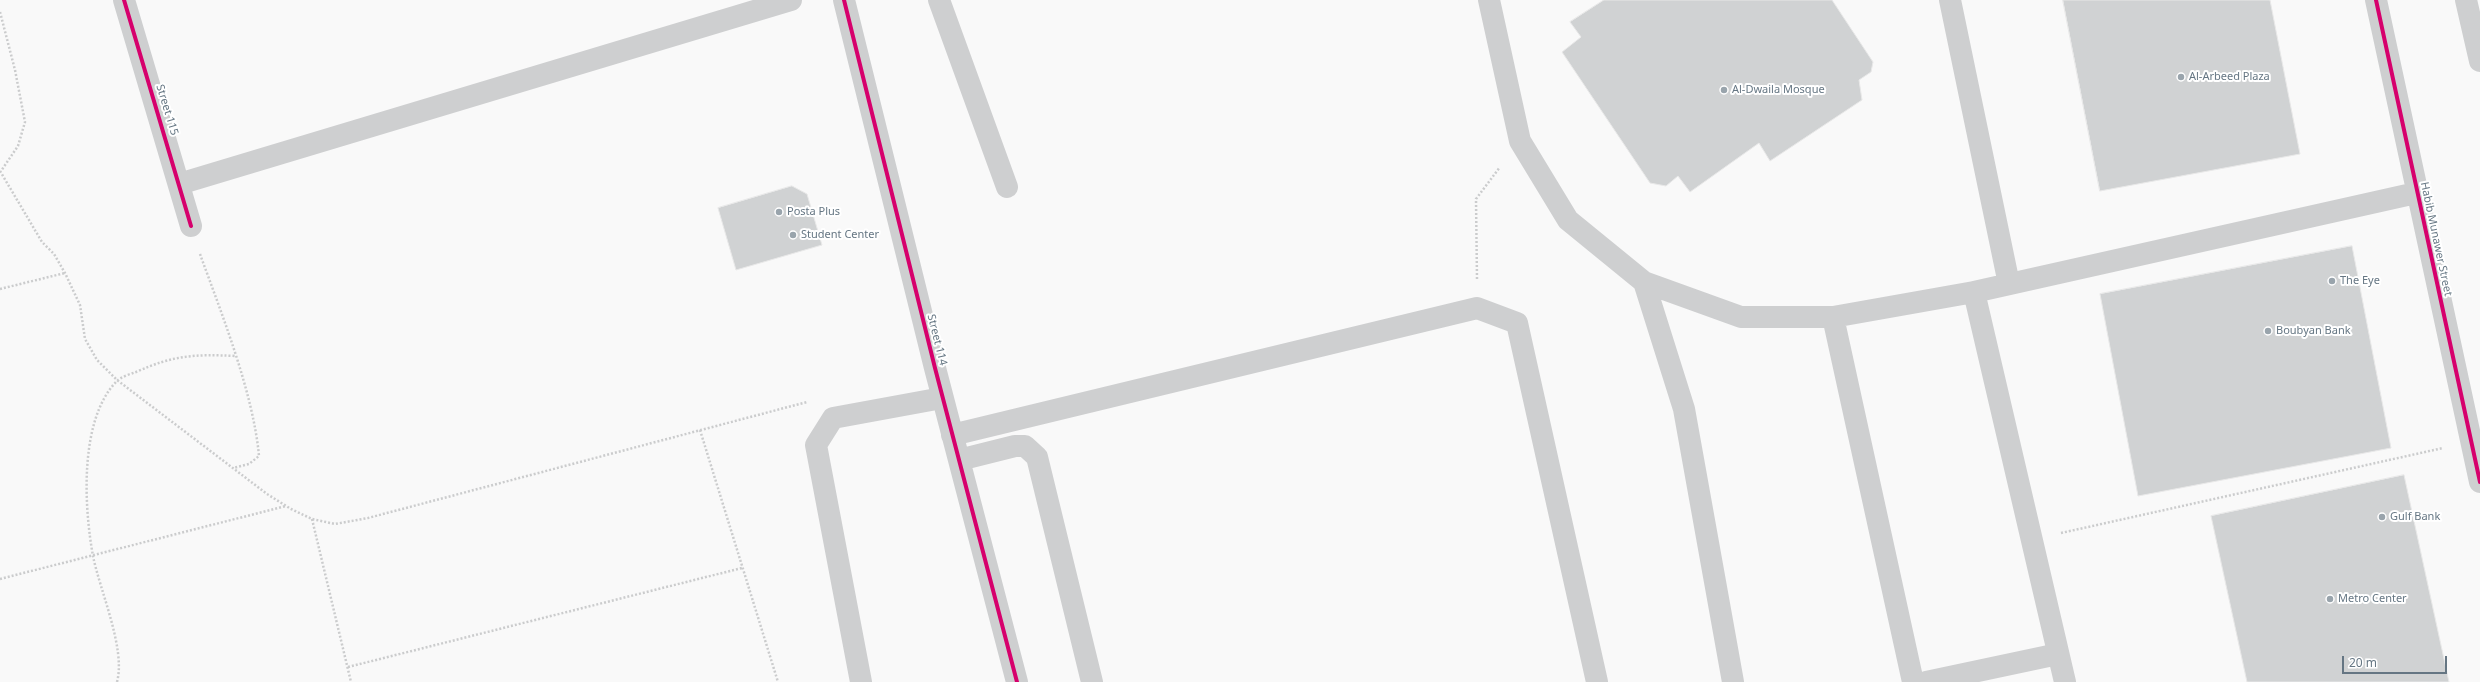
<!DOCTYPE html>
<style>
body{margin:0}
#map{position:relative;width:2480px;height:682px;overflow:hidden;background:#f9f9f9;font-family:"Noto Sans",sans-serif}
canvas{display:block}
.scale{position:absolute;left:2342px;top:656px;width:105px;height:18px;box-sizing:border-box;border:2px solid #657683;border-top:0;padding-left:5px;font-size:12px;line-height:14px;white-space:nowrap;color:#657683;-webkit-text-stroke:3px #fff;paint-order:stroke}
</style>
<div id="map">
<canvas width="2480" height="682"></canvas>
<div class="scale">20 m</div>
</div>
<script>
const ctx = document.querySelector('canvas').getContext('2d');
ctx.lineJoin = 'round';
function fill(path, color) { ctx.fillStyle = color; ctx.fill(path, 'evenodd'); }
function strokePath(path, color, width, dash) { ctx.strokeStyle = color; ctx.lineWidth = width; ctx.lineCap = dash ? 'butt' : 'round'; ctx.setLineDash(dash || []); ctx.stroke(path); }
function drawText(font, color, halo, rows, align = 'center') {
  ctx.font = font + ' "Noto Sans",sans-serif'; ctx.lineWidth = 4; ctx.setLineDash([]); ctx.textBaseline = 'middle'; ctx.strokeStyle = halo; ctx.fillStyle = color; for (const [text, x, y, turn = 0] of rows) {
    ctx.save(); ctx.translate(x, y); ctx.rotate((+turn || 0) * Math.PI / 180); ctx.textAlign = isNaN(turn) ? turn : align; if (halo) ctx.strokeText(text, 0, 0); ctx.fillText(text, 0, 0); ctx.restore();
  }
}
const building = new Path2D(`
 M 1604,0 L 1832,0 L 1873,62 L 1871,72 L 1859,80 L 1862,100 L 1770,161 L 1759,143 L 1690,192 L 1678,176 L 1666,186 L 1650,183 L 1562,52 L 1581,37 L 1570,22 Z
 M 2063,0 L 2270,0 L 2300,154 L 2100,191 Z
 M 792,186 L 807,194 L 822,245 L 736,270 L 718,208 Z
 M 2352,246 L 2391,448 L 2138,496 L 2100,294 Z
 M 2404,475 L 2449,682 L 2247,682 L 2211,516 Z`);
const path = new Path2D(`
 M 0,12 L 15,70 L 25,122 L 18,146 L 1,171
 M 0,171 L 42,242 L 54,254 L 65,273 L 80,305 L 85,339 L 97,360 L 117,380 L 267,494 L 291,509 L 312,519 L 335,524 L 368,518 L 807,402
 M 200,254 C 222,315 253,392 259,456 L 249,464 L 233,468
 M 1477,279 L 1476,199 L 1500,167
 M 0,289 L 65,273
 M 700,430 L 778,682
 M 312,519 L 351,682
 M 2061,533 L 2443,448
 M 0,579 L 286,506
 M 348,667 L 742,568
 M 117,682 C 126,649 100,591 93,556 C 84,507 79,419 117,381 C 121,377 130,374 136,372 C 174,355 195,354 236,356`);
const minor = new Path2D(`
 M 124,0 L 191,226
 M 844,0 L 935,368 L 1017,682
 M 939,0 L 1007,187
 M 1489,0 L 1520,141 L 1568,220 L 1644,282 L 1741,317 L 1833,317 L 1974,292 L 2416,193
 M 1950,0 L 2009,284
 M 2376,0 L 2480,482
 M 2466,0 L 2480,61
 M 179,184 L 791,0
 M 1644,282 L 1684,409 L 1733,682
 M 1974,292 L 2065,682
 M 1833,317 L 1913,682
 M 952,435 L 1477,308 L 1517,323 L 1597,682
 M 959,460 L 1015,446 L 1025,446 L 1037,457 L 1092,682
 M 861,682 L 816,445 L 833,418 L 942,398
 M 1926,682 L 2058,654`);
const cycleway = new Path2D(`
 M 124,0 L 191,226
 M 844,0 L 935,368 L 1017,682
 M 2376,0 L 2480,482`);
const markers = [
 [2181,77,4,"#99a4ac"],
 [1724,90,4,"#99a4ac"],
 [779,212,4,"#99a4ac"],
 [793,235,4,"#99a4ac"],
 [2332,281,4,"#99a4ac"],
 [2268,331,4,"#99a4ac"],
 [2382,517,4,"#99a4ac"],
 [2330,599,4,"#99a4ac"]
];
const poiNames = [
 ["Al-Arbeed Plaza",2189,77],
 ["Al-Dwaila Mosque",1732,90],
 ["Posta Plus",787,212],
 ["Student Center",801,235],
 ["The Eye",2340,281],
 ["Boubyan Bank",2276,331],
 ["Gulf Bank",2390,517],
 ["Metro Center",2338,599]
];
const streetNames = [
 ["Street 115",167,110,73],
 ["Habib Munawer Street",2436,239,78],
 ["Street 114",937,340,76]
];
fill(building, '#d0d2d3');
strokePath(building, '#e8e8e8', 1);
strokePath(path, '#cbcccd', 2.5, [2, 2]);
strokePath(minor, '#cecfd0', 22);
strokePath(cycleway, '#d6006c', 4);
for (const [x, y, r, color] of markers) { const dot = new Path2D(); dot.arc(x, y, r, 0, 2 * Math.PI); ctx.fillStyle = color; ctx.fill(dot); strokePath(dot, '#fff', 1.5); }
drawText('11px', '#657683', '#fff', poiNames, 'left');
drawText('11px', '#657683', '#fff', streetNames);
</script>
